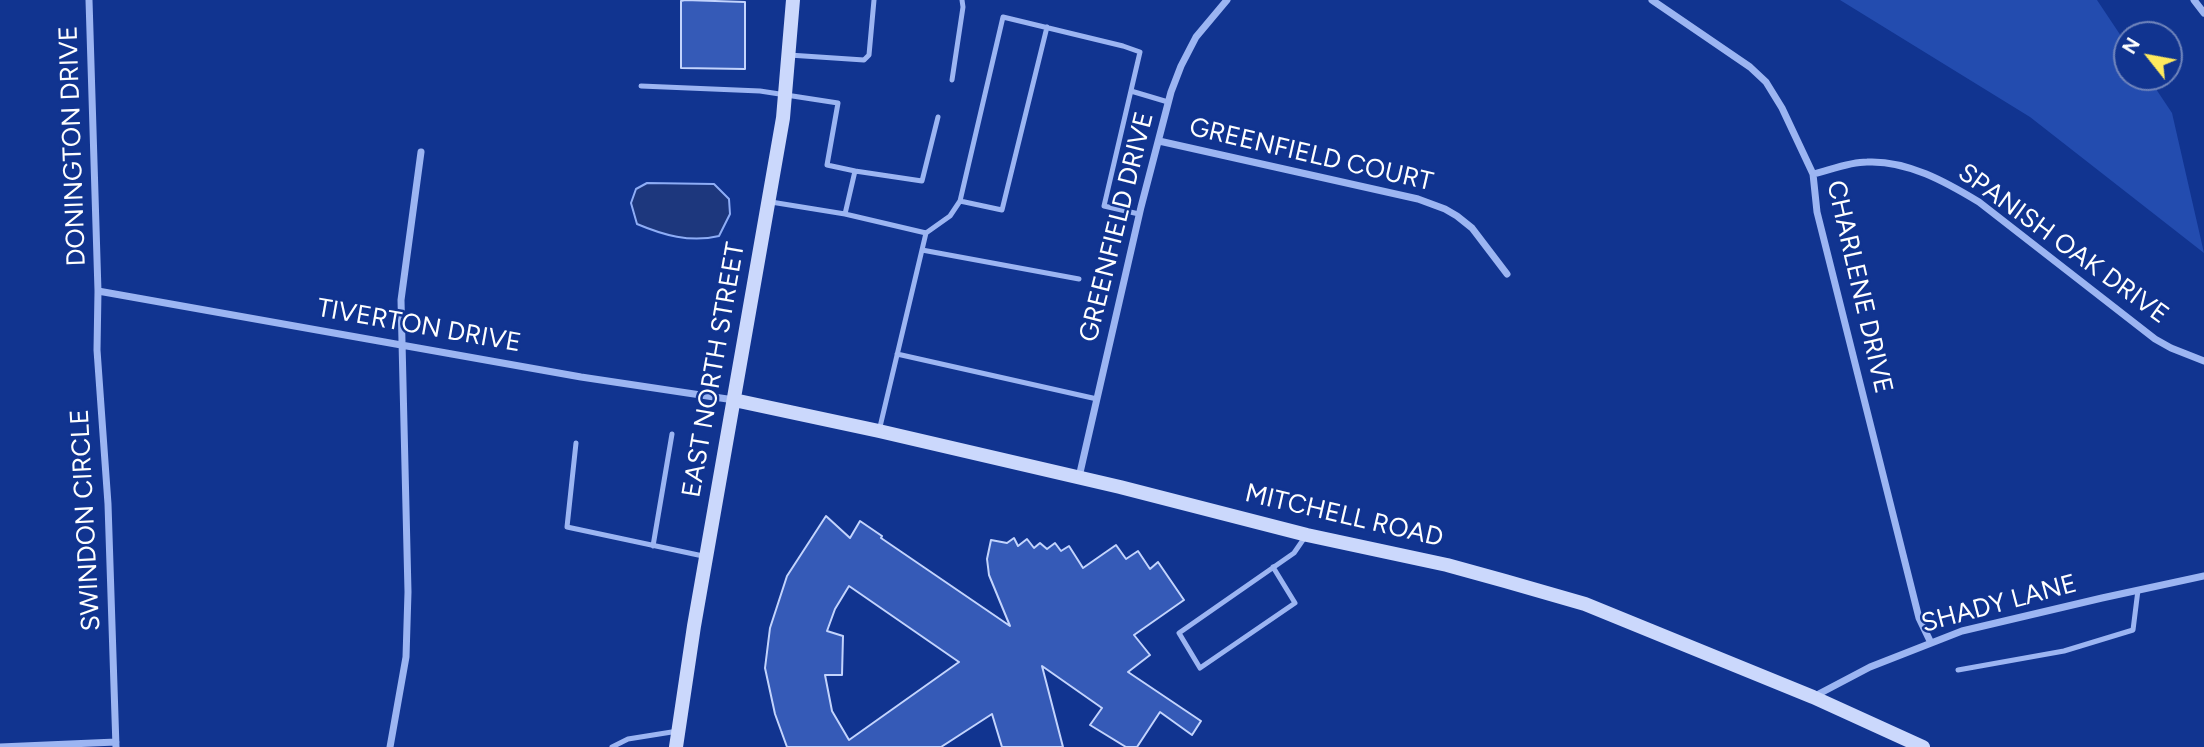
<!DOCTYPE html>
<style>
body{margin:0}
#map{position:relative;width:2204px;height:747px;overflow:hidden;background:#113490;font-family:Figtree,sans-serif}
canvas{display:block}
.north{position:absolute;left:2113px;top:21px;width:70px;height:70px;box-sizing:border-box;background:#113490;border:2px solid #7085bc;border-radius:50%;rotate:301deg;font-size:19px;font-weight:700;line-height:28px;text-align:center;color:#fff}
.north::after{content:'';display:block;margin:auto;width:24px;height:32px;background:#ffea5d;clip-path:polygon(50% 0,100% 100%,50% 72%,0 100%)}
</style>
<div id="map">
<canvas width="2204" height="747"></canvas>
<div class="north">N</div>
</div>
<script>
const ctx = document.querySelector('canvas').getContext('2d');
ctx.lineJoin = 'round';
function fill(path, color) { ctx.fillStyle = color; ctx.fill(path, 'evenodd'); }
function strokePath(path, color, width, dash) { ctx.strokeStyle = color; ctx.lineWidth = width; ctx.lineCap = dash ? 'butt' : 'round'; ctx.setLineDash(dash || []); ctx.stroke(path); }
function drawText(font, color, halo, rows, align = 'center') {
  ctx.font = font + ' Figtree,sans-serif'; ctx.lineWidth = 5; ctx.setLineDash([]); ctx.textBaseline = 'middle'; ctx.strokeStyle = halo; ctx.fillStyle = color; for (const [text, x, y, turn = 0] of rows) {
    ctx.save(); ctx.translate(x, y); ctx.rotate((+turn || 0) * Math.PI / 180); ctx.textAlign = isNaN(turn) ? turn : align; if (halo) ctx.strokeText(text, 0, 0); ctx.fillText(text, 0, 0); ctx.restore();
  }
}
const green = new Path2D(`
 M 1840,0 L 2097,0 L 2127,45 L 2127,77 L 2148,77 L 2172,113 L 2204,253 L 2030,117 Z`);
const water = new Path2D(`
 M 647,183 L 714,184 L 729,199 L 730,214 L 719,236 C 690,243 663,235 637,224 L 631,203 L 636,189 Z`);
const building = new Path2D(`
 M 685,0 L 745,2 L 745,69 L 681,68 L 681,1 Z
 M 826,516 L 850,538 L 860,521 L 882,536 L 881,538 L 1010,626 L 989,575 L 987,559 L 991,540 L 1007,543 L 1014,538 L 1018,546 L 1027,539 L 1034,548 L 1040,543 L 1047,549 L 1055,543 L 1061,551 L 1069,546 L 1083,568 L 1116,545 L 1126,559 L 1138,551 L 1150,569 L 1158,562 L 1184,600 L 1134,635 L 1150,655 L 1128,672 L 1201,721 L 1192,735 L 1160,712 L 1137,747 L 1126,747 L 1090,725 L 1102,708 L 1042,666 L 1063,747 L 1002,747 L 992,714 L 941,747 L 787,747 L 775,714 L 765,668 L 770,628 L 787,576 ZM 849,586 L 959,662 L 849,740 L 832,711 L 825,675 L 842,675 L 843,636 L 827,631 L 835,609 Z`);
const lane = new Path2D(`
 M 789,55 L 864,60 L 869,55 L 874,0
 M 952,80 L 963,7 L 962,0
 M 641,86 L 760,91 L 838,103 L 827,165 L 855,171 L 845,214
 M 1131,91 L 1168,102
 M 855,171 L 922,181 L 938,117
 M 960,201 L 1002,210 L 1047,27
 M 771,202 L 845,214 L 926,233 L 879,431
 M 926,233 L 950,216 L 960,201 L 1003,17 L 1123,46 L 1140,52 L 1104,206 L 1139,214
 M 922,250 L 1079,279
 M 897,354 L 1097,399
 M 576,443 L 567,527 L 703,556
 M 653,546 L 672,434
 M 1273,567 L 1295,603 L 1200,668 L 1179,633 L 1294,553 L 1305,537
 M 1958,670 L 2064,651 L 2133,630 L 2138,590
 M 612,747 L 628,739 L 678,731`);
const street = new Path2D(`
 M 89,0 L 98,291 L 97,350 L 108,504 L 116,747
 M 1652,0 L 1750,67 L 1766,82 L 1782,108 L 1813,174 L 1817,212 L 1919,618 L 1931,643
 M 2194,0 L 2204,13
 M 1159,141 L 1418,199 L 1445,209 L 1457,216 L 1472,228 L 1507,274
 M 1813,174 C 1830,170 1849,162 1867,162 C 1907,160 1946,182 1979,202 L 2155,339 L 2171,348 L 2204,361
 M 98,291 L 581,377 L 734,400
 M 1079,477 L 1141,207 L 1171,92 L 1181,66 L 1196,37 L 1227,0
 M 1813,697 L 1870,667 L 1962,631 L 2102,598 L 2204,576
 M 0,747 L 116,742
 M 390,747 L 406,657 L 408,592 L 401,300 L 421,152`);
const secondary = new Path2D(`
 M 734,400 L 879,431 L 1120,487 L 1307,535 L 1447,565 L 1505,581 L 1585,604 L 1813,697 L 1923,747
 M 676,747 L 694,626 L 783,118 L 793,0`);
const streetNames = [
 ["DONINGTON DRIVE",73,146,-92],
 ["GREENFIELD COURT",1311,155,13],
 ["GREENFIELD DRIVE",1117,227,-76],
 ["SPANISH OAK DRIVE",2063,244,36],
 ["CHARLENE DRIVE",1859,287,77],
 ["TIVERTON DRIVE",419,326,10],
 ["EAST NORTH STREET",714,370,-80],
 ["MITCHELL ROAD",1344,516,13],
 ["SWINDON CIRCLE",86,520,-93],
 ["SHADY LANE",1999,604,-15]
];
fill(green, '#234caf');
fill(water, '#1d377d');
strokePath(water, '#8eadf6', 2);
fill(building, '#355ab7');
strokePath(building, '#c3d4fd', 2);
strokePath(lane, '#9cb5f2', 5);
strokePath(street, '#9cb5f2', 7);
strokePath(secondary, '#cbd8fc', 14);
drawText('26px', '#fff', '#113490', streetNames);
</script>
